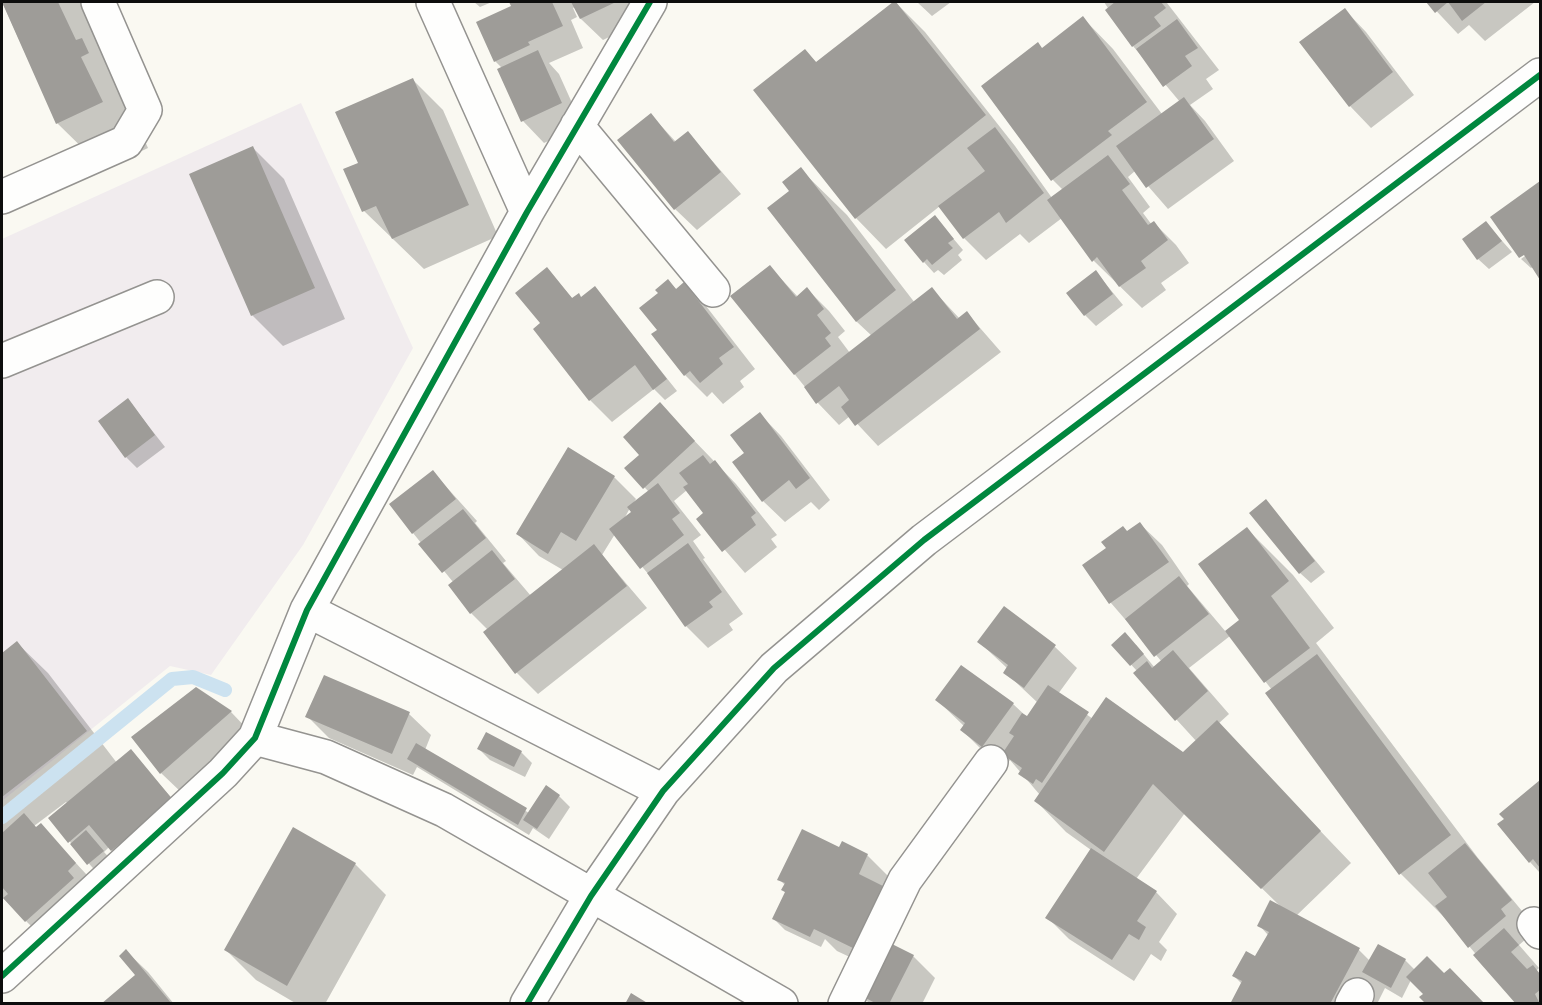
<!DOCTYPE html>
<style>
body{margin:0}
#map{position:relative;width:1542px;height:1005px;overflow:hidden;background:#faf9f2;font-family:Georgia,serif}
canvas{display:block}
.frame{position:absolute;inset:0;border:3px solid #0d0d0d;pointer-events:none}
</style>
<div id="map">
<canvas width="1542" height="1005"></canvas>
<div class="frame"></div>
</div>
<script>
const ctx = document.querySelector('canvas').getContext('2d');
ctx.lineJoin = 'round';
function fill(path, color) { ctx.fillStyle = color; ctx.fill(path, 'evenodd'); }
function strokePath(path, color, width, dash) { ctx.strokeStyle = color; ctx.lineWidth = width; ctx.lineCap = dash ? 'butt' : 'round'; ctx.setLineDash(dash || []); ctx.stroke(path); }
const industrial = new Path2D(`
 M 301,103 L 413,348 L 303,545 L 211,675 L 170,666 L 2,801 L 2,239 Z`);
const shadow = new Path2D(`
 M 2,2 L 82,2 L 148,148 L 104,169 L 57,123 Z
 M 474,2 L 492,2 L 480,7 Z
 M 511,2 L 630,2 L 640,22 L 603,40 L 581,19 L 575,7 L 573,8 L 577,17 L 571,20 L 583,48 L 549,63 L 559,74 L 582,125 L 544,143 L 523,121 L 502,68 L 495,61 L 513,7 Z
 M 895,2 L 925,32 L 1015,146 L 1052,198 L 1063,190 L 1053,180 L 1042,49 L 1083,18 L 1113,49 L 1162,114 L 1180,102 L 1133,46 L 1104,2 L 1167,3 L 1219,70 L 1206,79 L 1213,89 L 1190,105 L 1205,121 L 1234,161 L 1168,209 L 1135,171 L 1128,177 L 1150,207 L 1143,213 L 1152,225 L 1154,223 L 1176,245 L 1189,263 L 1161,283 L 1166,290 L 1142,308 L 1094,261 L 1062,218 L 1029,243 L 1020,234 L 986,260 L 964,238 L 940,206 L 886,249 L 856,218 L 805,51 L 817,63 Z
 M 917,2 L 951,2 L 932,16 Z
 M 1428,2 L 1535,2 L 1485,41 L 1469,25 L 1458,34 Z
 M 1345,10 L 1366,32 L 1414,95 L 1371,128 L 1350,106 Z
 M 413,80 L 443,110 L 498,236 L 424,269 L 364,211 L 345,170 L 360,164 Z
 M 651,115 L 676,142 L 688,133 L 741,194 L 697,230 L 675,209 Z
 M 253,148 L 284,179 L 345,319 L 283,346 L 252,315 Z
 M 800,169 L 847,215 L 915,303 L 932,289 L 960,319 L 967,313 L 1001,352 L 878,446 L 850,416 L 839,425 L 818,403 L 732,297 L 770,267 L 798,297 L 807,289 L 829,311 L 845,331 L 838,337 L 850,353 L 872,336 L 857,322 L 769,209 L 791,191 Z
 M 1540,182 L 1540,277 L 1533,267 L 1531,268 L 1521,259 L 1525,256 L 1512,202 Z
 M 935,217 L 963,250 L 958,255 L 962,260 L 944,275 L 938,270 L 934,273 L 924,262 Z
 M 1486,223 L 1512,252 L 1489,269 L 1478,259 Z
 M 547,269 L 573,299 L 582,298 L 595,288 L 677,391 L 665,400 L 654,389 L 612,422 L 590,400 L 542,323 Z
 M 1096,272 L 1123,305 L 1096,326 L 1085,315 Z
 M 668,281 L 677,290 L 684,284 L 706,306 L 755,369 L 740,381 L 744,387 L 723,404 L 712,392 L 707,397 L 685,375 L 659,330 L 660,294 Z
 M 128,400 L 165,447 L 137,468 L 126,457 Z
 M 660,405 L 736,484 L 777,535 L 771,539 L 777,547 L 745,573 L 698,519 L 705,513 L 687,490 L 674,501 L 701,535 L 693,541 L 705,558 L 703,559 L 743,614 L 729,624 L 733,630 L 708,648 L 686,626 L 654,581 L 615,534 L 602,555 L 647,608 L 538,694 L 517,673 L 485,632 L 488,630 L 471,613 L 453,582 L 413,533 L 433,472 L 477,521 L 475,523 L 506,561 L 503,563 L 531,596 L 563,570 L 539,556 L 518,534 L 614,477 L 636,499 L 632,505 L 649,492 L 626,468 L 641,455 ZM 630,508 L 633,512 L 624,519 Z
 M 760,414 L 781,436 L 830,500 L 819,510 L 811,502 L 785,522 L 763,501 L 746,453 Z
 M 1266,501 L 1325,572 L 1311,583 L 1300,573 Z
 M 1140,524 L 1162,545 L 1189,584 L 1187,586 L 1226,632 L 1241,620 L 1247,529 L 1293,575 L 1334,628 L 1316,643 L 1478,858 L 1532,923 L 1526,939 L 1519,945 L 1539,968 L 1536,971 L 1540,975 L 1540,1004 L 1518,1004 L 1447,920 L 1401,874 L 1267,694 L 1272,690 L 1230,636 L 1189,668 L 1229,714 L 1218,724 L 1351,863 L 1296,916 L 1359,950 L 1370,961 L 1405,960 L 1415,970 L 1425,994 L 1411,980 L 1402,998 L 1385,988 L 1377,1004 L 1232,1004 L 1242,984 L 1234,976 L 1255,958 L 1268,935 L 1259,925 L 1280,906 L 1185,813 L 1136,879 L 1156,892 L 1177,914 L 1159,942 L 1167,950 L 1161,961 L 1151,954 L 1134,981 L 1069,939 L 1047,917 L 1091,850 L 1066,832 L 1036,801 L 1040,795 L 1010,760 L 1005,767 L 984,752 L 962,730 L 965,727 L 937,700 L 1013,704 L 1028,718 L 1038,703 L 1005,672 L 1007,668 L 979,642 L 1004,608 L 1055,647 L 1077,668 L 1058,694 L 1093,719 L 1184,754 L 1197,742 L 1135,674 L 1137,671 L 1113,645 L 1136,645 L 1155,668 L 1162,662 L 1111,603 L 1084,565 Z
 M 17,643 L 48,673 L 117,763 L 130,751 L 193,822 L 134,872 L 109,847 L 104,852 L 114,863 L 99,875 L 50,819 L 68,804 L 66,802 L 34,826 L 37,829 L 41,825 L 97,886 L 48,943 L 2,897 L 2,654 Z
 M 196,689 L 231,712 L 252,734 L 183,794 L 161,773 Z
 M 409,714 L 431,735 L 425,750 L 529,813 L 559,796 L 570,807 L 549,839 L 533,828 L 529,835 L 417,767 L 413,775 L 329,738 L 307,716 Z
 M 486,734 L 521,752 L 532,763 L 525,777 L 490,760 L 479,749 Z
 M 1540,782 L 1540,873 L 1530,862 L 1502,814 Z
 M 840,849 L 867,855 L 889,877 L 891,945 L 913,956 L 935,978 L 922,1004 L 870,1004 L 860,994 L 873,968 L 837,951 L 825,939 L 821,947 L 785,930 L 774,919 L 787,894 L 783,890 L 785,885 L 779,879 Z
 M 355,864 L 386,895 L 325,1004 L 297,1004 L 256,980 L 226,950 Z
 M 126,951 L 148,972 L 174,1004 L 104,1004 L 137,976 Z`);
const stream = new Path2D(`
 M 2,817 L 172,679 L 193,677 L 225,690`);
const building = new Path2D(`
 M 2,2 L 58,2 L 76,40 L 82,38 L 89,53 L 81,57 L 103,102 L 56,124 Z
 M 509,2 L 552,2 L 563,26 L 528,42 L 530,45 L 494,62 L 476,22 L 511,6 Z
 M 571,2 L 616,2 L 580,19 Z
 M 893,2 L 896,2 L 986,115 L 855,219 L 753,90 L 805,49 L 816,62 Z
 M 1115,2 L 1161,2 L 1166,8 L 1154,17 L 1161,26 L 1132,47 L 1105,10 Z
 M 1426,2 L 1486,2 L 1462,21 L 1448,2 L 1435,13 Z
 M 1345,8 L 1393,72 L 1349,107 L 1299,42 Z
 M 1083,16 L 1147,102 L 1108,131 L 1112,135 L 1051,181 L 981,86 L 1038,42 L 1042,48 Z
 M 1177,19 L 1198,48 L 1185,56 L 1192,66 L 1163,87 L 1136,49 Z
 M 538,50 L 562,103 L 521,122 L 497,69 Z
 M 413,78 L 469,205 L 392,239 L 376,206 L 362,212 L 343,169 L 358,163 L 335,112 Z
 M 1184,97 L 1214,139 L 1146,188 L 1116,146 Z
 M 651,113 L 674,142 L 688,131 L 721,172 L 674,210 L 617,140 Z
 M 995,127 L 1044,193 L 1006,223 L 999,212 L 963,239 L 938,206 L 985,171 L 967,148 Z
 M 253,146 L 315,288 L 251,316 L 189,174 Z
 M 1108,155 L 1130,184 L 1122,190 L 1148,225 L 1154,221 L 1168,240 L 1141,261 L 1146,268 L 1119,287 L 1097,257 L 1092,262 L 1047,200 Z
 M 801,167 L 896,290 L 856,322 L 767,208 L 789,191 L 782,182 Z
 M 1540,181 L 1540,280 L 1524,255 L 1519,258 L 1490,217 Z
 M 935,215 L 954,239 L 948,243 L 953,248 L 932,265 L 927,259 L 923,263 L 904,240 Z
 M 1486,221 L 1502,241 L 1477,260 L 1462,239 Z
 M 770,265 L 796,297 L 807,287 L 824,309 L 817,315 L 831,333 L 825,338 L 831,346 L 794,375 L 730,296 Z
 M 547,267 L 572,298 L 579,293 L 581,297 L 595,286 L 667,379 L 653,390 L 635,365 L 589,401 L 533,329 L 540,323 L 515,293 Z
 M 1096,270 L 1113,294 L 1084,316 L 1066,293 Z
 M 668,279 L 676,289 L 684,282 L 734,347 L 719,358 L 723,364 L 700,383 L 690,371 L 684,376 L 651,334 L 657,330 L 639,308 L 658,293 L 655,290 Z
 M 932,287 L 957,319 L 967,311 L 980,329 L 855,426 L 841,407 L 849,400 L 839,386 L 816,404 L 804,387 Z
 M 128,398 L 155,435 L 125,458 L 98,421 Z
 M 660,402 L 695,441 L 643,489 L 624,468 L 639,455 L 623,437 Z
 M 760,412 L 810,478 L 796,489 L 789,480 L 762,502 L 732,462 L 744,453 L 730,435 Z
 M 568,447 L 615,476 L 576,541 L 561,532 L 548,554 L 516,534 Z
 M 703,455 L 710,464 L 715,460 L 756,513 L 751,517 L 756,525 L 722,552 L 696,519 L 703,513 L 683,487 L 688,484 L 679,473 Z
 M 433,470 L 456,499 L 412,534 L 389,504 Z
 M 658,483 L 680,513 L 672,519 L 684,535 L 640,569 L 609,529 L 631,512 L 627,507 Z
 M 1266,499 L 1315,561 L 1299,574 L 1249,513 Z
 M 463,509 L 486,538 L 442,573 L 418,544 Z
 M 1140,522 L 1169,562 L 1109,604 L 1082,565 L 1106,548 L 1101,542 L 1123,526 L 1127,531 Z
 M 1247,527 L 1289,581 L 1271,596 L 1310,648 L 1264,683 L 1225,631 L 1239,620 L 1198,564 Z
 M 688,543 L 722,592 L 709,602 L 713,607 L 685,627 L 647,573 Z
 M 594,544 L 627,586 L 515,674 L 483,632 Z
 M 492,550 L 515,579 L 470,614 L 448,585 Z
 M 1179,576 L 1209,614 L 1154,657 L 1125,619 Z
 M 1004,606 L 1056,645 L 1024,688 L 1003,673 L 1008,665 L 977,642 Z
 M 1125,632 L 1144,654 L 1130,666 L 1111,645 Z
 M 17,641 L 87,731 L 2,797 L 2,653 Z
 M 1173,650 L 1208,691 L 1175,721 L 1133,673 L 1147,661 L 1152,668 Z
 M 1317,654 L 1451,835 L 1399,875 L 1265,693 Z
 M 961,665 L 1014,703 L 982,747 L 960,730 L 965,723 L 935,700 Z
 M 324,675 L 410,712 L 392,754 L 305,717 Z
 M 1048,685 L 1089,712 L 1042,783 L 1036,779 L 1033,784 L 1018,774 L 1022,768 L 1002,754 L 1014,736 L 1009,733 L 1022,713 L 1027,716 Z
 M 196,687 L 232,711 L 160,774 L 131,737 Z
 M 1106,697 L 1183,752 L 1217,720 L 1321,831 L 1261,889 L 1153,784 L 1104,852 L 1034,801 Z
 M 486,732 L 522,751 L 514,767 L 477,749 Z
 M 416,743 L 527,808 L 518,825 L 407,759 Z
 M 131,749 L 173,800 L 111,851 L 89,825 L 68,843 L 48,818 Z
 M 1540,780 L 1540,868 L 1533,859 L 1529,863 L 1497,824 L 1504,819 L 1499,814 Z
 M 546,785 L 560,795 L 537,829 L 523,820 Z
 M 24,813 L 36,827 L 41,823 L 76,863 L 68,871 L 74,878 L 25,922 L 3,898 L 8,894 L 2,887 L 2,833 Z
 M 293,827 L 356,863 L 287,986 L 224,950 Z
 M 802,829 L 839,847 L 842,841 L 868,854 L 859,874 L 887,888 L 857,950 L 814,929 L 810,937 L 772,919 L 785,892 L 781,890 L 785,883 L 777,880 Z
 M 86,830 L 104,851 L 87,865 L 70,844 Z
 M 1465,843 L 1512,900 L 1501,909 L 1506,916 L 1468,948 L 1435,906 L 1447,897 L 1428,873 Z
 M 1091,848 L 1157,891 L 1137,921 L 1146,927 L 1139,940 L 1129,934 L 1112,960 L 1045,918 Z
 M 1270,900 L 1360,948 L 1330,1004 L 1230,1004 L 1242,981 L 1232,976 L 1246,951 L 1255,956 L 1269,932 L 1257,926 Z
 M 1504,928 L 1519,945 L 1511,952 L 1527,969 L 1533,965 L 1540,974 L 1540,990 L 1535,994 L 1540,1004 L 1516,1004 L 1473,955 Z
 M 886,941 L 914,955 L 889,1004 L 877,1004 L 858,994 Z
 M 1378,944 L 1406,959 L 1391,988 L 1362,972 Z
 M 126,949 L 172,1004 L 101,1004 L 135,975 L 119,956 Z
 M 1427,956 L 1444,973 L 1450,968 L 1485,1004 L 1426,1004 L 1419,997 L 1423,994 L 1406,977 Z
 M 631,993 L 649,1004 L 625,1004 Z`);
const minor = new Path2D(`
 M 433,2 L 527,212
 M 577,126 L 713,290
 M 2,197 L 126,142 L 145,110 L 98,2
 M 2,361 L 157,297
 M 307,610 L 663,791
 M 255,738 L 326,757 L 444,810 L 781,1004
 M 1534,924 L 1540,932
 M 2,976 L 223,773 L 255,738 L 307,610 L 527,212 L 650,2
 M 527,1004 L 591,896 L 663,791 L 774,668 L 924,540 L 1540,75
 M 845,1004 L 905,880 L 991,762
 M 1352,1004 L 1357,995`);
const cycleway = new Path2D(`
 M 2,976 L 223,773 L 255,738 L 307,610 L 527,212 L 650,2
 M 527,1004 L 591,896 L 663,791 L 774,668 L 924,540 L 1540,75`);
fill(industrial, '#f1ecee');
fill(shadow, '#0003');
strokePath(stream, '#cce2f0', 14);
fill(building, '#9e9c98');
strokePath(minor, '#949390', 36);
strokePath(minor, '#fefefd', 33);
strokePath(cycleway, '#00873e', 6);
</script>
